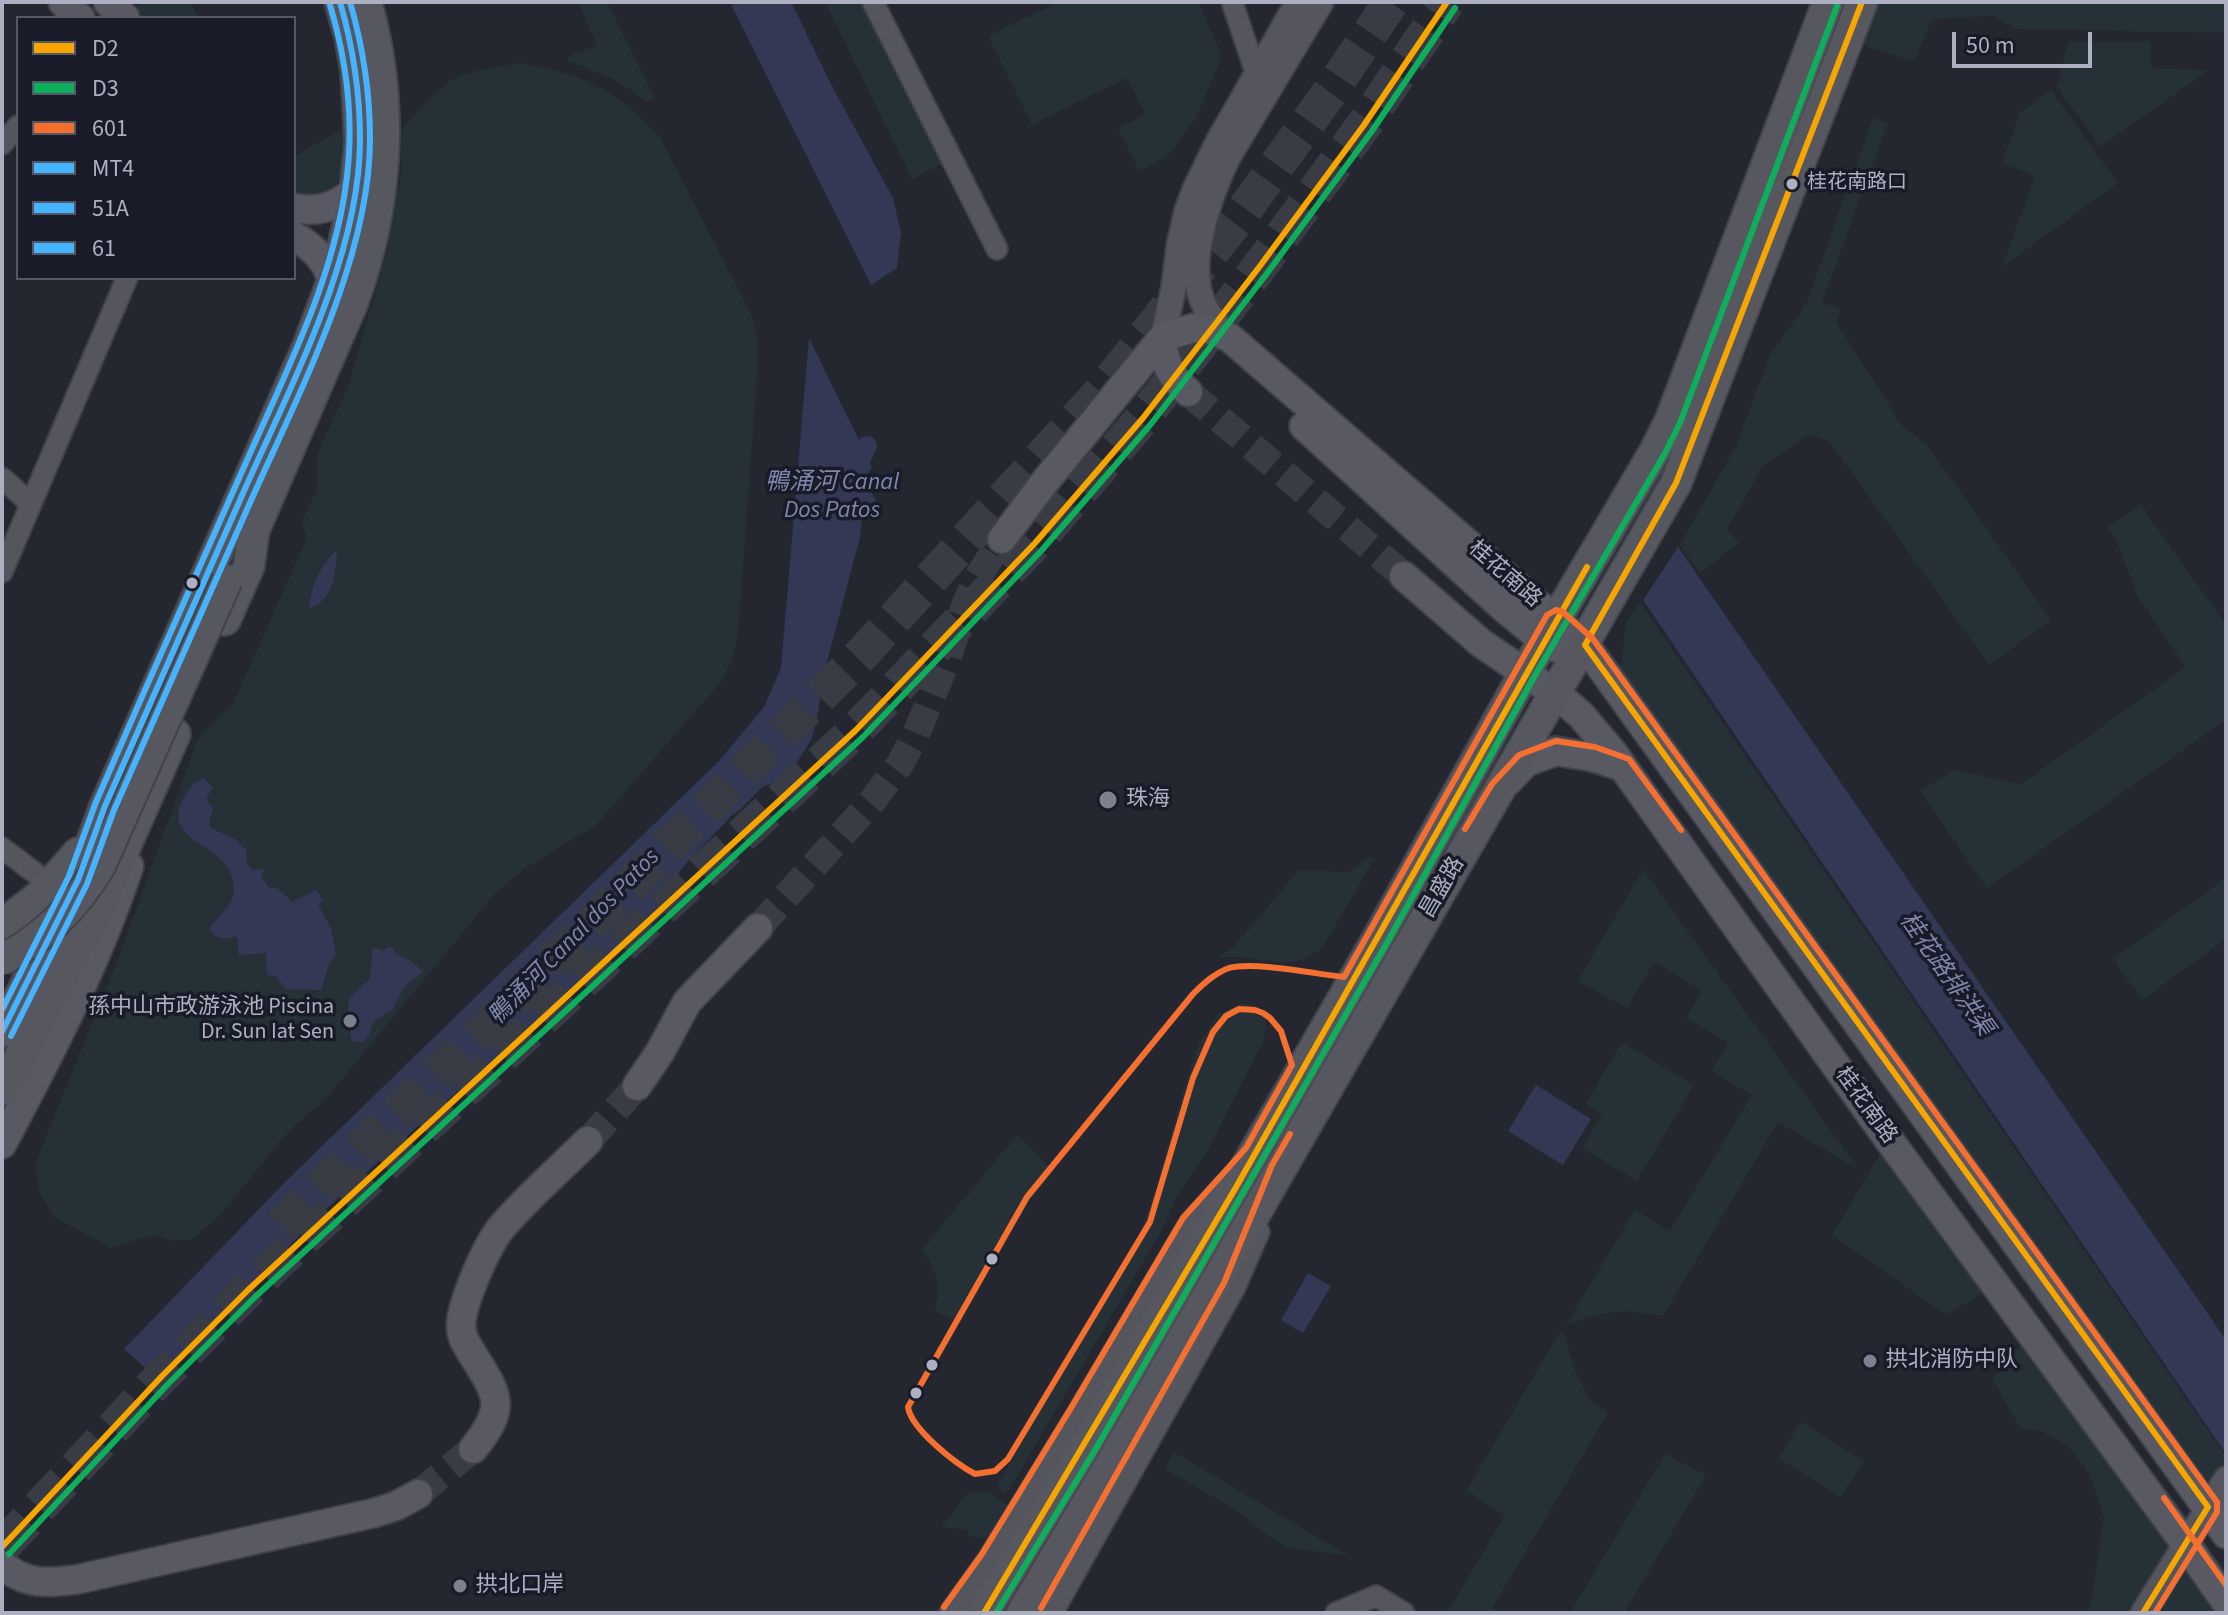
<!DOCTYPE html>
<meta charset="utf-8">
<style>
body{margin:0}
#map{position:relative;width:2228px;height:1615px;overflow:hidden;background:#24272f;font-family:"Source Sans 3",sans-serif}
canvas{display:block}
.frame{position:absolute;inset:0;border:4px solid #adb0c1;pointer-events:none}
.legend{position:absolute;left:16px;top:16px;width:280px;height:264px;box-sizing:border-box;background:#191c28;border:2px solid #545765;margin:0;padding:10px 14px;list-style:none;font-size:24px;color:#adb0c1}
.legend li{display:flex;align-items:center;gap:16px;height:40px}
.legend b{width:40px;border:2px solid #545765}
.scale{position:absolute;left:1952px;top:32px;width:140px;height:36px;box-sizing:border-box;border:4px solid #adb0c1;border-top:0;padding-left:10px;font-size:24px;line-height:28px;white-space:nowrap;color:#adb0c1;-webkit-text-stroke:6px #191c28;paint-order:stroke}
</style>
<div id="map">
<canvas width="2228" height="1615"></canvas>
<div class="frame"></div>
<ul class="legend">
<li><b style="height:10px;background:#f7a600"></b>D2</li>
<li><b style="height:10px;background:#0daf5c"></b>D3</li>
<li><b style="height:10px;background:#f46f30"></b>601</li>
<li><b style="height:10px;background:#46b3ff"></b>MT4</li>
<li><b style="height:10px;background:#46b3ff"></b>51A</li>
<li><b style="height:10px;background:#46b3ff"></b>61</li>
</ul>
<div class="scale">50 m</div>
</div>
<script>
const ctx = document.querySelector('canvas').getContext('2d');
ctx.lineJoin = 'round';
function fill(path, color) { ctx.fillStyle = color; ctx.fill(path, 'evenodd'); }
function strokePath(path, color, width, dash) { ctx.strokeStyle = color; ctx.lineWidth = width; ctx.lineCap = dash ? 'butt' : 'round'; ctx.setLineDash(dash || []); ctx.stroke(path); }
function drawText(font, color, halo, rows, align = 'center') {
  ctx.font = font + ' "Source Sans 3","Noto Sans SC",sans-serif'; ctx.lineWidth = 7; ctx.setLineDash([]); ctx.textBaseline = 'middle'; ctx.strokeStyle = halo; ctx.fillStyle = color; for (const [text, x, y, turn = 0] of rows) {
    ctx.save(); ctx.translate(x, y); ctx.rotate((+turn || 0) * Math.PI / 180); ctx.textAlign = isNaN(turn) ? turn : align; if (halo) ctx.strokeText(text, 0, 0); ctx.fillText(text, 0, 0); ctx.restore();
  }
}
const green = new Path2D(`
 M 139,2 L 190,2 L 198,18 L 138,18 L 137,8 Z
 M 578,2 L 607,2 L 655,99 L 645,102 C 624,81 596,72 568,61 L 568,56 L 597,45 Z
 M 825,2 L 872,2 L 947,161 L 912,179 Z
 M 1058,2 L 1198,2 L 1222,56 L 1196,118 L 1168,156 L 1139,171 L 1118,128 L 1145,114 L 1127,78 L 1032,125 L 988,36 Z
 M 1868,2 L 2226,2 L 2226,33 L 2017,29 L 1993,16 L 1932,19 L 1914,62 L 1853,42 Z
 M 2068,41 L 2151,41 L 2151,68 L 2209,70 L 2100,147 L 2057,87 Z
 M 521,63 C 537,67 555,69 571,75 C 607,87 634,109 660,137 L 751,314 L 758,337 L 758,362 L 738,636 L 732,660 L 720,683 L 596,825 L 524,869 L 497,891 L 325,1100 L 291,1129 L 219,1216 L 192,1239 L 171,1241 L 158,1236 L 141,1238 L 111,1248 L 54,1217 L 40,1194 L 35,1169 L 42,1147 L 119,956 L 198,739 L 233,704 L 307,538 L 301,523 L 317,489 L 317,455 L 349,384 L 387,251 L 401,175 L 401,131 C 414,116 435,90 452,80 C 471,70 500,66 521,63 Z
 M 2051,90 L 2118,183 L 2002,267 L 2035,176 L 2002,163 L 2020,113 Z
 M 1873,118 L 1888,123 L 1822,302 L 1841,309 L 1836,322 L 1903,427 L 1928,446 L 2051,620 L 1989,665 L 1830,442 L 1809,434 L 1763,466 L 1727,529 L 1739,543 L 1700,573 L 1680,545 L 1736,446 L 1770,355 L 1806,304 Z
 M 351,124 L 341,193 L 294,201 L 294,156 Z
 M 2140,504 L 2226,625 L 2226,720 L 1987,888 L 1920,791 L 1954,770 L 2021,784 L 2186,667 L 2137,595 L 2116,539 L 2107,528 Z
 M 1640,602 L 2226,1457 L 2226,1473 L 2208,1502 L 1610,675 L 1621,663 L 1626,622 Z
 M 1369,857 L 1375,858 L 1322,948 C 1296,969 1279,961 1249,958 C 1238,956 1227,957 1217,957 L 1234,946 L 1298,871 L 1328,871 L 1348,873 Z
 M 1643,869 L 1859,1170 L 1778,1122 L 1663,1316 L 1623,1311 L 1592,1316 L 1566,1325 L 1635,1210 L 1670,1231 L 1752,1095 L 1711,1071 L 1728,1043 L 1686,1018 L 1702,990 L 1654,962 L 1627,1008 L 1578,981 Z
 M 2226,878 L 2226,939 L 2142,1000 L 2113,959 Z
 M 1242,1003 L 1251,1005 L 1261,1012 L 1266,1019 L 1264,1040 L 1208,1150 L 1176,1198 L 1163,1228 L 1009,1490 L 1002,1493 L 997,1486 L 1119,1273 L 1142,1228 L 1156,1187 L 1185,1085 L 1199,1043 L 1219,1014 Z
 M 1622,1042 L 1694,1085 L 1637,1181 L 1582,1148 L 1602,1115 L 1585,1105 Z
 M 1017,1135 L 1054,1171 L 1030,1200 L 960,1323 L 935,1311 C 940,1282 938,1274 922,1249 Z
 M 1886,1144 L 1990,1289 L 1946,1315 L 1832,1235 Z
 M 1560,1332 L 1565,1334 L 1574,1369 L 1590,1401 L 1608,1413 L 1492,1608 L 1500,1613 L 1447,1613 L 1505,1515 L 1466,1491 Z
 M 2027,1338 L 2180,1543 L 2138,1613 L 2089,1613 L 2104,1518 L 2090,1475 L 2068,1446 L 2041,1431 L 2021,1429 L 1992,1378 Z
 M 1801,1422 L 1864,1461 L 1841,1497 L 1778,1458 Z
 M 1174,1452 L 1349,1556 L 1288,1548 L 1262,1532 L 1239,1512 L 1164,1468 Z
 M 1665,1454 L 1706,1475 L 1624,1613 L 1570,1613 Z
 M 988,1491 L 1014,1509 L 997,1539 L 967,1536 L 968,1530 L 941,1527 L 968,1492 Z
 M 2186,1550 L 2226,1613 L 2147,1613 Z`);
const water = new Path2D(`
 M 730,2 L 791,2 L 834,90 L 893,198 L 901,233 L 897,268 L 871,285 Z
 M 809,338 L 872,467 L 864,479 L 876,501 L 862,518 L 860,537 L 824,673 L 817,719 L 811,740 L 790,773 L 761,788 L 740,810 L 732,815 C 716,834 669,874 666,898 C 665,902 667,907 667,911 L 427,1118 L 316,1218 L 161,1382 L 124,1349 L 285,1182 L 719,761 L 764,707 L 781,668 Z
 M 1678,547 L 2226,1340 L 2226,1454 L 1643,600 Z
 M 337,549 C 336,572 334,600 309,609 C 311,585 320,567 337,549 Z
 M 204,778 L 213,787 L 207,797 L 208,803 L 213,808 L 209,823 L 211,828 L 235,839 L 246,849 L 247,863 L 252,870 L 264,869 L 261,876 L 269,888 L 277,888 L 292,902 L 316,890 L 323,900 L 318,904 L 331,929 L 336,955 L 329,964 L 321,990 L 285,989 L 276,976 L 267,975 L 266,953 L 239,955 L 237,937 C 225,938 216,942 210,928 C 219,915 236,904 234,886 C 230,841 160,845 183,799 C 189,789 194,782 204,778 Z
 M 390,946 C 396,954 400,957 409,960 C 415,963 418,968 424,971 L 405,986 L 392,1010 L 373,1022 L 369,1035 L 364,1042 L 352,1041 L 351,1037 L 348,1011 L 349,998 L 370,979 L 372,951 L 374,948 L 383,951 Z
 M 1536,1085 L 1591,1119 L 1563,1165 L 1508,1131 Z
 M 1308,1273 L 1331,1286 L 1303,1333 L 1281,1320 Z`);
const canal = new Path2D(`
 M 852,475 L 867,446`);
const secondaryTunnel = new Path2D(`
 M 1188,392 L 1404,576
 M 758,928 L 873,800 L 900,764 L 916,734 L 944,667 L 966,603 L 978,577 L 1002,539
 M 588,1141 L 637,1086
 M 418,1494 L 473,1449`);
const motorwayTunnel = new Path2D(`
 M 280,1226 L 518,996 L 862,654 L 1104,389 L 1242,213 L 1330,92 L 1391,2
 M 2,1547 L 162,1376 L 248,1290 L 856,730 L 1035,543 L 1143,418 L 1260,266 L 1364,125 L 1447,2`);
const minor = new Path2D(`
 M 873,2 L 997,249
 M 1232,2 L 1260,85
 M 2,144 L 18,126
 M 2,478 L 31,504
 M 2,572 L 127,278
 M 2,848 L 51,885
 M 1336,1613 L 1376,1596 L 1404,1613`);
const tertiary = new Path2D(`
 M 1163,337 L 1174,286 L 1179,245 L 1187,210 L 1195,189 L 1218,142 L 1298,2
 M 1230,338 C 1222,328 1212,320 1206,309 C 1183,268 1209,198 1227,159 L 1321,2
 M 952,1613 L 990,1560 L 1080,1413 L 1192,1223 L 1226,1186
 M 1050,1613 L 1233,1287 L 1257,1232
 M 2143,1613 L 2226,1479`);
const secondary = new Path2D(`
 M 63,2 L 80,18
 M 108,2 L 125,18
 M 294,208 C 318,213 339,206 356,189
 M 294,236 C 314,248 327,260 333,284
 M 1163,337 C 1162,360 1171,377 1188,392
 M 1304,426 L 1504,608 L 1544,641 L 1554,647 L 1572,650 L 1585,645
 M 1002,539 L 1043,484 L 1163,337 L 1193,328 L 1214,330 L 1230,338 L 1585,645 L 2226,1534
 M 1404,576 L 1481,643 L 1556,694 L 1581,715 L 1613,753 L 1884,1133 L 2185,1543 L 2226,1602
 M 1508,781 L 1526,762 L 1556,751 L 1592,757 L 1623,767
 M 637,1086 L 660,1052 L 687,1002 L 758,928
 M 2,1144 C 50,1054 97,963 129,866
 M 473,1449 C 508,1406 498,1395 471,1352 C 465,1342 461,1336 461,1324 C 463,1300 486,1247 501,1228 C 527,1197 559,1170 588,1141
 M 2,1565 C 27,1586 49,1583 79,1579 L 374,1513 L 396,1506 L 418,1494`);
const primary = new Path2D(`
 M 225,620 L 249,566 L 254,530 L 352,304 C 388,207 395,102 366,2
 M 2,925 L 42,894 L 78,853
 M 2,1032 L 78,880 L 105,806 L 308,346 L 340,261 L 355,193 L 360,141 L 356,71 L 350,37 L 340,2
 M 2,1090 L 94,917 L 175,734
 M 984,1613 L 1086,1445 L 1379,936 L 1524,674 L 1655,451 L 1671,419 L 1828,2
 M 1022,1613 L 1113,1460 L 1676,483 L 1862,2`);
const primaryBridge = new Path2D(`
 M 2,960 C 44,938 76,906 100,866 L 227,580`);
const bus1 = new Path2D(`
 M 1862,2 L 1676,483 L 1585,645 L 2208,1507 L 2143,1613
 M 2,1547 L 162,1376 L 248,1290 L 856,730 L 1035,543 L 1143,418 L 1260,266 L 1364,125 L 1447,2
 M 984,1613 L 1235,1189 L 1587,567`);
const bus2 = new Path2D(`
 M 9,1554 L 169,1383 L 255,1297 L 863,737 L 1042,550 L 1151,424 L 1268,272 L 1372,131 L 1455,8
 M 996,1613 L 1095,1450 L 1388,941 L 1533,679 L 1664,455 L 1680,423 L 1837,6`);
const bus3 = new Path2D(`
 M 1465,829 L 1492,784 L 1519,755 L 1556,741 L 1595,747 L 1629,759 L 1681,830
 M 2164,1498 L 2226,1585
 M 944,1607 L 982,1554 L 1071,1408 L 1183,1218 L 1246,1148 L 1292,1065 L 1281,1031 L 1270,1018 L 1263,1013 L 1255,1010 L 1239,1009 L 1226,1016 L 1213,1032 L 1193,1078 L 1150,1222 L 1008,1459 L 995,1471 L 975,1474 C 956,1464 911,1429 908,1407 L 1027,1197 L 1193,994 C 1204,983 1215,973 1229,968 C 1255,961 1315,974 1344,977 L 1547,615 L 1556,610 L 1563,612 L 1593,639 L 2217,1502 L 2217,1512 L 2155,1613
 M 1041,1608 L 1224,1283 L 1272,1165 L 1290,1134`);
const bus4 = new Path2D(`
 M 2,1032 L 78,880 L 105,806 C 150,704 195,602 240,500 C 287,393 360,258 360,140 C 360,93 353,47 340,2`);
const bus5 = new Path2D(`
 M 11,1036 L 87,884 L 114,810 C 159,708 204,607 249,505 C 297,397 370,259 370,139 C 370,92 363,47 350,2`);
const bus6 = new Path2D(`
 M 2,1010 L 69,876 L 96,802 C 146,687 197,572 248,458 C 286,372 331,284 345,191 C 355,128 348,65 330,5`);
const markers = [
 [1792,184,7,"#adb0c1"],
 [192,583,7,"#adb0c1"],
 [1108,800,10,"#7d808e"],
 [350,1021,8,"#7d808e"],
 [992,1259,7,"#adb0c1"],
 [1870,1361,8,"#7d808e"],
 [932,1365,7,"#adb0c1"],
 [916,1393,7,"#adb0c1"],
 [460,1586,8,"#7d808e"]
];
const busNames = [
 ["桂花南路口",1807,184]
];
const streetNames = [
 ["桂花南路",1504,575,41],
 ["昌盛路",1443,888,-60],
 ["桂花南路",1865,1106,54]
];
const poiNames = [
 ["珠海",1126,800],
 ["孫中山市政游泳池 Piscina",334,1008,"right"],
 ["Dr. Sun Iat Sen",334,1033,"right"],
 ["拱北消防中队",1886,1361],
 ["拱北口岸",476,1586]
];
const waterNames = [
 ["鴨涌河 Canal",832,484],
 ["Dos Patos",832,512],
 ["鴨涌河 Canal dos Patos",575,938,-46],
 ["桂花路排洪渠",1945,975,55]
];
fill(green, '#253136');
fill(water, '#333955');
strokePath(canal, '#333955', 20);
strokePath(secondaryTunnel, '#393c45', 28, [28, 14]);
strokePath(motorwayTunnel, '#393c45', 36, [36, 18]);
strokePath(minor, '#404148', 24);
strokePath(tertiary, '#404148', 28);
strokePath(secondary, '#404148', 32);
strokePath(primary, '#41444c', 34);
strokePath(minor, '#54555d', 20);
strokePath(tertiary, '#54555d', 24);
strokePath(secondary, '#585962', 28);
strokePath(primary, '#56575f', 30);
strokePath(primaryBridge, '#41444c', 34, []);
strokePath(primaryBridge, '#56575f', 30);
strokePath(bus1, '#f7a600', 6);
strokePath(bus2, '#0daf5c', 6);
strokePath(bus3, '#f46f30', 6);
strokePath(bus4, '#46b3ff', 6);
strokePath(bus5, '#46b3ff', 6);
strokePath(bus6, '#46b3ff', 6);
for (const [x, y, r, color] of markers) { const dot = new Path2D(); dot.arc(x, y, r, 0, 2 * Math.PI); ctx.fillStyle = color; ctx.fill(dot); strokePath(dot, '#191c28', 3); }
drawText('20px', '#adb0c1', '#191c28', busNames, 'left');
drawText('22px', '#adb0c1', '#191c28', streetNames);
drawText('22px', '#adb0c1', '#191c28', poiNames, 'left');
drawText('italic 24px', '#7f87ad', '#191c28', waterNames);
</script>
